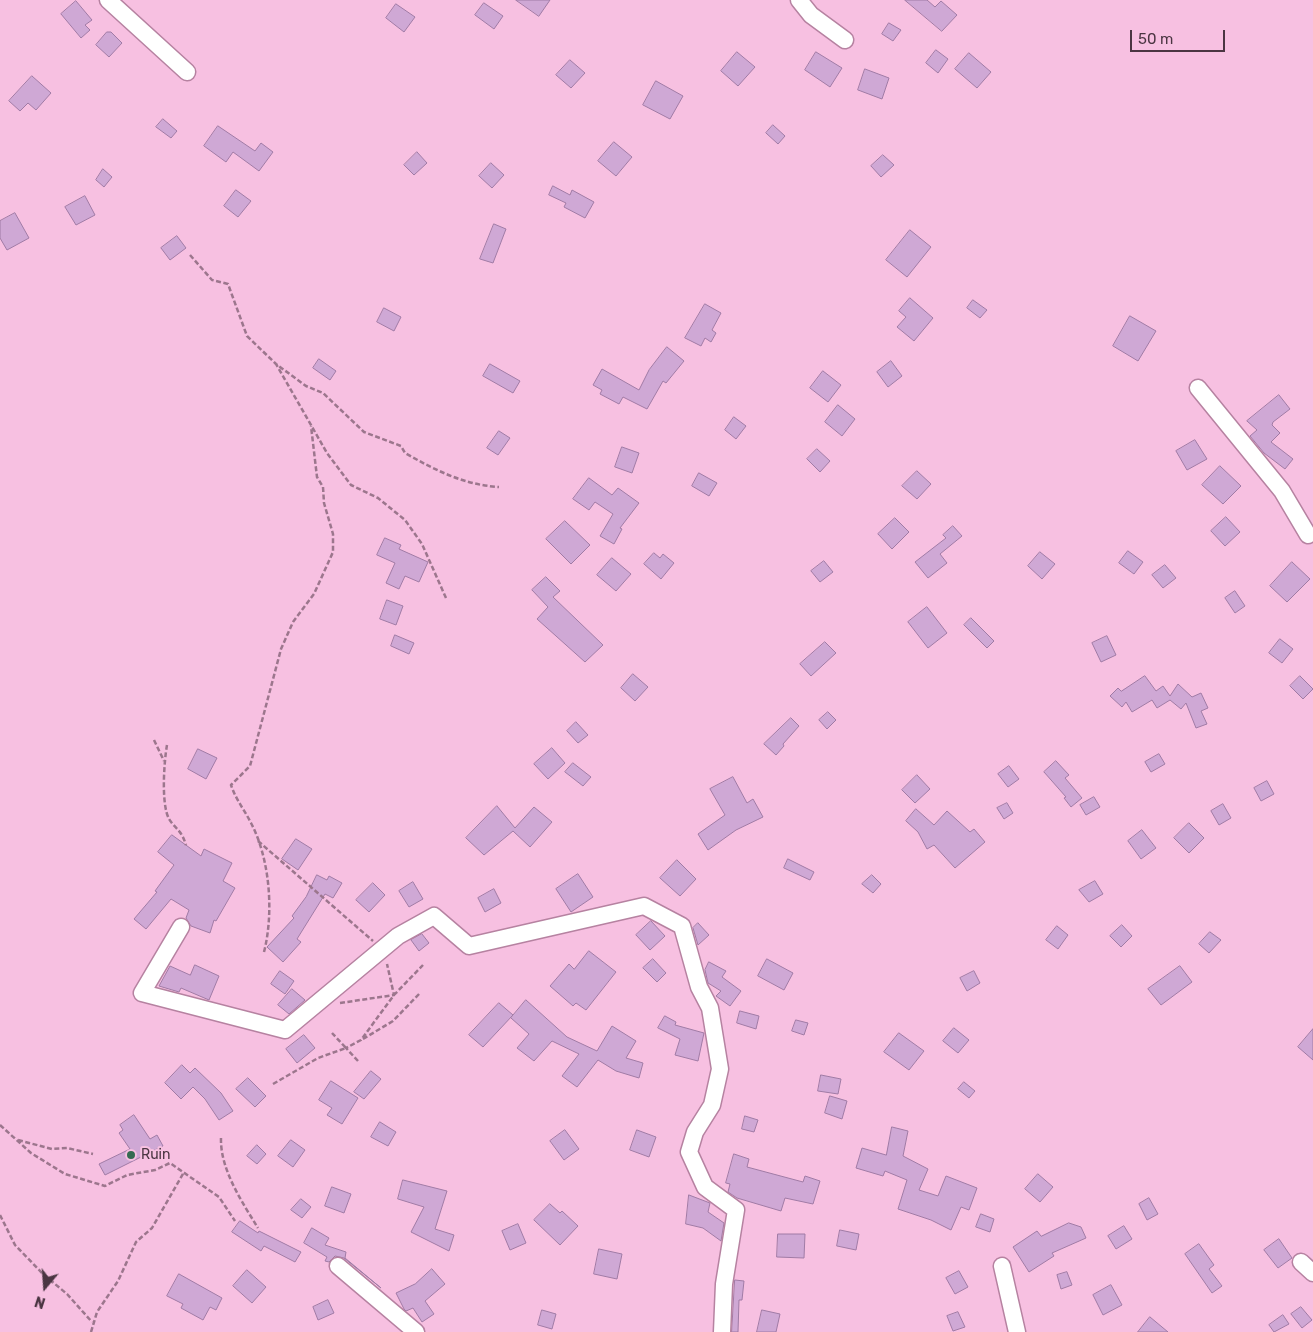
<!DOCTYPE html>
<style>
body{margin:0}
#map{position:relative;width:1313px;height:1332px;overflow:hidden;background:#f7c0e1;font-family:Rubik,sans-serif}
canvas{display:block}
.north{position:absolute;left:20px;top:1262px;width:50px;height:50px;-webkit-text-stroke:4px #f7c0e1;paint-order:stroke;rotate:198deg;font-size:14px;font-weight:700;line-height:20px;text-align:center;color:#4b3542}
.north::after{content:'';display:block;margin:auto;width:18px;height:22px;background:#4b3542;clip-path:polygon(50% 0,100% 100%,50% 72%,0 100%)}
.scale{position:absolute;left:1130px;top:30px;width:95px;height:22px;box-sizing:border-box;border:2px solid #4b3542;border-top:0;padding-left:6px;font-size:15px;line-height:18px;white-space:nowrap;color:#4b3542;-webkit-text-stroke:4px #f7c0e1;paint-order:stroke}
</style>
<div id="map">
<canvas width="1313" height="1332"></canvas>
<div class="north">N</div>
<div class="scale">50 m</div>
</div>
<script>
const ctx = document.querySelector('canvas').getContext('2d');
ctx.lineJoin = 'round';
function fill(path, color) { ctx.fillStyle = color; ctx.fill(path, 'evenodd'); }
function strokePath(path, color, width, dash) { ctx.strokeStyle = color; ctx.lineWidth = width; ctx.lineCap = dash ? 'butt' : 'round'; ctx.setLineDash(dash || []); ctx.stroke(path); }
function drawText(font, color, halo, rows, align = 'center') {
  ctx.font = font + ' Rubik,sans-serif'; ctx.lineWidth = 4; ctx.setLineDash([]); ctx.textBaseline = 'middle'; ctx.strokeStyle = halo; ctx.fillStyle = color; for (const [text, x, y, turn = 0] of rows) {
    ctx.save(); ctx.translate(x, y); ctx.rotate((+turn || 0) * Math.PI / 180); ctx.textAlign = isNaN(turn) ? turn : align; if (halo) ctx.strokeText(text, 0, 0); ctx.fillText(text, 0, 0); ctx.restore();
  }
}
const building = new Path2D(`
 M 516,0 L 550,0 L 539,16 Z
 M 905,0 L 927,0 L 935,7 L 941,1 L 957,15 L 942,31 Z
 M 76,1 L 92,20 L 85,25 L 90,30 L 81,38 L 61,14 Z
 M 484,3 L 503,16 L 494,29 L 475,15 Z
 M 396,4 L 415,17 L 404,32 L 386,18 Z
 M 889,23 L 901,30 L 893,41 L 882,34 Z
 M 107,32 L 111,32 L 122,43 L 109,57 L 96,45 Z
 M 936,50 L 948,59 L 938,73 L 926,63 Z
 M 737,52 L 755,67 L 738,86 L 721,71 Z
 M 816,52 L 842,68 L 830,87 L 805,70 Z
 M 969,53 L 991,72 L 977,88 L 955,69 Z
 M 570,60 L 585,73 L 571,88 L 556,75 Z
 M 865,69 L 889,78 L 882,99 L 858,90 Z
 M 32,76 L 51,93 L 36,110 L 28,103 L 20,111 L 9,101 Z
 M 656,81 L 683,96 L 670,119 L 643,105 Z
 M 163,119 L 177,131 L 171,138 L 156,127 Z
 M 773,125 L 785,136 L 778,144 L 766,133 Z
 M 218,126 L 255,151 L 261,143 L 273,152 L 259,171 L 233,152 L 226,162 L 204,146 Z
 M 614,142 L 632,157 L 616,176 L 598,161 Z
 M 417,152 L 427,163 L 414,175 L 404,165 Z
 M 883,155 L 894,165 L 881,177 L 871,166 Z
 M 491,163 L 504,175 L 492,188 L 479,176 Z
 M 103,169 L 112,177 L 104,187 L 96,180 Z
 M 553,186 L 570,195 L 572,190 L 594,202 L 585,218 L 564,207 L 566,203 L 549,195 Z
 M 236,190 L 251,201 L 238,217 L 224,206 Z
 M 85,196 L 95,215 L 76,225 L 65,207 Z
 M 15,213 L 29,238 L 7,250 L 0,238 L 0,221 Z
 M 494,224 L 506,229 L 493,263 L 480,259 Z
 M 910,230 L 931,247 L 907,277 L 886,260 Z
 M 177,236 L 186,248 L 170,260 L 161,248 Z
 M 910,298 L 933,318 L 914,341 L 897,327 L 906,317 L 899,311 Z
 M 973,300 L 987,310 L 980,318 L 967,308 Z
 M 705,304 L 721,313 L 712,330 L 716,333 L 711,342 L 705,338 L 701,346 L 685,338 Z
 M 384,308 L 401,317 L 394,331 L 377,322 Z
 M 1130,316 L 1156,331 L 1138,361 L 1113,346 Z
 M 667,347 L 684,361 L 666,383 L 663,381 L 647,409 L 623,397 L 619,404 L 600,394 L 602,390 L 593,385 L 602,369 L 639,390 L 649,370 Z
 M 319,359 L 336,371 L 330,380 L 313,368 Z
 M 891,361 L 902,376 L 888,387 L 877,372 Z
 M 490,364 L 520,381 L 513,393 L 483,376 Z
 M 823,371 L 841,385 L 828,402 L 810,388 Z
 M 1279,395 L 1290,409 L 1273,422 L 1272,425 L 1280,433 L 1271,442 L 1293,459 L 1285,469 L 1264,453 L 1250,436 L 1257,430 L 1247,421 Z
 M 838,405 L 855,419 L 842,436 L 825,422 Z
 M 734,417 L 746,426 L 736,439 L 725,430 Z
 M 499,431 L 510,438 L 498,455 L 487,448 Z
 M 1195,440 L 1207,459 L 1187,470 L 1176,451 Z
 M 622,447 L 639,453 L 632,473 L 615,467 Z
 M 817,449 L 830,461 L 820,472 L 807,459 Z
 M 1220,466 L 1241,486 L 1223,504 L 1202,485 Z
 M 917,471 L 931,484 L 917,499 L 902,486 Z
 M 699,473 L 717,483 L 709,496 L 692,486 Z
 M 589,478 L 612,495 L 618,488 L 639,503 L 620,528 L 622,529 L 614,544 L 600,536 L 613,514 L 595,502 L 589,510 L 573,499 Z
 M 1226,517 L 1240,532 L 1225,546 L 1211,531 Z
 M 895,518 L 909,532 L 892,549 L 878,534 Z
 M 565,521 L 590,545 L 571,564 L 546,539 Z
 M 953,526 L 962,536 L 940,554 L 947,563 L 928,578 L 915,562 L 946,538 L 943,535 Z
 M 385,538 L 401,545 L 399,549 L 428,562 L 419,582 L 405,576 L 399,589 L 386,583 L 395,563 L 377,555 Z
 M 1128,551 L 1143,562 L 1134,574 L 1119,563 Z
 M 1040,552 L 1055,564 L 1042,579 L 1028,566 Z
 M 654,553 L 660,558 L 663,554 L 674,563 L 661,579 L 644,564 Z
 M 612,558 L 631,574 L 616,591 L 597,575 Z
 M 824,561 L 833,572 L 820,582 L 811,571 Z
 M 1292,562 L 1310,579 L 1287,602 L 1270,586 Z
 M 1165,565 L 1176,578 L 1163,588 L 1152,575 Z
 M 546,577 L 560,591 L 553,597 L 603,645 L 585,662 L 537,619 L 548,607 L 532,590 Z
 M 1235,591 L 1245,606 L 1235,613 L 1225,598 Z
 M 387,600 L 403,606 L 396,625 L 380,619 Z
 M 927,607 L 947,633 L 928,648 L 908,622 Z
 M 971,618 L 994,641 L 987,648 L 964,625 Z
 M 395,635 L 414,643 L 409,654 L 391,646 Z
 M 1107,636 L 1116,655 L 1101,662 L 1092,643 Z
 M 1280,639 L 1293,649 L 1282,663 L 1269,653 Z
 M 825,642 L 836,653 L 811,676 L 800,664 Z
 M 633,674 L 648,687 L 635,701 L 621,688 Z
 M 1145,676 L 1156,691 L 1163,686 L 1170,696 L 1178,684 L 1192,697 L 1201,693 L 1208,708 L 1201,711 L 1207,724 L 1196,728 L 1186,703 L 1181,709 L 1170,700 L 1157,708 L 1152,700 L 1132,712 L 1126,702 L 1122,707 L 1110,696 L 1118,688 L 1121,691 Z
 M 1300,676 L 1313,689 L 1303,699 L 1290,686 Z
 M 828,712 L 836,720 L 827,729 L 819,720 Z
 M 791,718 L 799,726 L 783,744 L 784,746 L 776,755 L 764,744 Z
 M 576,722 L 588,735 L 578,743 L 567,731 Z
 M 552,748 L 565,763 L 548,779 L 534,764 Z
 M 198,749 L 217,758 L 206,779 L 188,769 Z
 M 1159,754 L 1165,764 L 1151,772 L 1145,762 Z
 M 1056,761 L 1069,775 L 1065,778 L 1082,798 L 1071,807 L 1064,798 L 1066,797 L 1044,772 Z
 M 573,763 L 591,777 L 583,786 L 565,772 Z
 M 1009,766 L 1019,779 L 1008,787 L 998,774 Z
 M 917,775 L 930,789 L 915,803 L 902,790 Z
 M 733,777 L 747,803 L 753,799 L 763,817 L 736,830 L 708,850 L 698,834 L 725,815 L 710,789 Z
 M 1267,781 L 1274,794 L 1261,801 L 1254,788 Z
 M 1094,797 L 1100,807 L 1086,815 L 1080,805 Z
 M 1007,803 L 1013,813 L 1004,819 L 997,808 Z
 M 1223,804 L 1231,818 L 1219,825 L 1211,811 Z
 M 497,806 L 515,828 L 534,807 L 552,822 L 530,847 L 513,831 L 484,855 L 466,838 Z
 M 916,809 L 934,825 L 947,811 L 970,832 L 974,829 L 985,842 L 955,868 L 934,845 L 927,849 L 918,832 L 906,821 Z
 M 1189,823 L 1204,838 L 1189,853 L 1174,838 Z
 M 1142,830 L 1156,848 L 1141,859 L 1128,841 Z
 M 172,835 L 201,856 L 204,849 L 232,863 L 223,881 L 235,888 L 216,921 L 214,920 L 210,933 L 191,926 L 186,918 L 189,910 L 171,899 L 146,929 L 134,919 L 157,892 L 155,891 L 174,865 L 158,852 Z
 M 296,839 L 312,849 L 298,870 L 282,859 Z
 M 788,859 L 814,872 L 810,880 L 784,868 Z
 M 677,860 L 696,879 L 680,896 L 660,878 Z
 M 578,874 L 593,897 L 571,912 L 556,889 Z
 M 317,875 L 327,880 L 329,876 L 342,883 L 333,898 L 325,894 L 297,939 L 301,942 L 283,962 L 267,947 L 294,918 L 292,916 L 306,897 Z
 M 872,875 L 881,884 L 873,893 L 862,884 Z
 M 1095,881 L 1103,894 L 1089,902 L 1079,890 Z
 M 413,882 L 423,899 L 409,907 L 399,891 Z
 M 373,883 L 385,895 L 369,912 L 356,900 Z
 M 494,889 L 501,903 L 485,912 L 478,898 Z
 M 651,921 L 665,936 L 650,950 L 636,935 Z
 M 698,923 L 709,935 L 698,945 L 693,928 Z
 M 1122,925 L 1132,936 L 1121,947 L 1110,936 Z
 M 1057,926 L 1068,935 L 1058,949 L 1046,940 Z
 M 1210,932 L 1221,940 L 1209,953 L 1199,944 Z
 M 422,934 L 429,943 L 419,951 L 411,940 Z
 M 589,951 L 616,972 L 586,1010 L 576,1003 L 573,1006 L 550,986 L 569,964 L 574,969 Z
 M 653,959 L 666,973 L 657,982 L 643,968 Z
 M 767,959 L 793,973 L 784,990 L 758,976 Z
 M 709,962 L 726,971 L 722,977 L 741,991 L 730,1006 L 716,996 L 721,991 L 708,983 L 705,970 Z
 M 195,965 L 219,976 L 209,1000 L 181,988 L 179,992 L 159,986 L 170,966 L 190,975 Z
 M 1180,966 L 1192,982 L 1161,1005 L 1148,989 Z
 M 280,971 L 294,981 L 285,994 L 271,984 Z
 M 974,971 L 980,983 L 967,991 L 960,978 Z
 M 292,989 L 305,1000 L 289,1014 L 278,1005 Z
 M 526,1000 L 567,1037 L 597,1051 L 612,1026 L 636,1041 L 626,1058 L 643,1063 L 639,1078 L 616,1071 L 598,1060 L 577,1087 L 562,1076 L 579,1054 L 552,1041 L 534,1061 L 517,1048 L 529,1034 L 511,1018 Z
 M 499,1003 L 513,1015 L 483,1047 L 469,1035 Z
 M 740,1011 L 759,1016 L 756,1029 L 737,1023 Z
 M 665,1016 L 676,1022 L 675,1025 L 704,1033 L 698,1061 L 675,1055 L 680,1039 L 658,1028 Z
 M 796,1020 L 808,1023 L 804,1035 L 792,1031 Z
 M 954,1028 L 969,1040 L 958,1053 L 943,1041 Z
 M 1313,1029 L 1313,1060 L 1298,1047 Z
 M 899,1033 L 924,1051 L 909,1070 L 884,1052 Z
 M 304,1035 L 315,1048 L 297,1063 L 286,1049 Z
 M 182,1065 L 190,1073 L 195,1068 L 221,1093 L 233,1111 L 219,1120 L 205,1099 L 193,1087 L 181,1099 L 165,1083 Z
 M 371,1071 L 381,1079 L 364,1099 L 354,1092 Z
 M 821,1075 L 841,1079 L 838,1094 L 818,1091 Z
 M 248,1078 L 266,1096 L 255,1107 L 236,1089 Z
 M 331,1081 L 358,1098 L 342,1124 L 327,1115 L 332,1108 L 319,1100 Z
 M 964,1082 L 975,1091 L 969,1098 L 958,1089 Z
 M 830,1096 L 847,1101 L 842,1119 L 825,1113 Z
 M 134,1115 L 150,1139 L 157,1135 L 163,1146 L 105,1175 L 99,1164 L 130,1149 L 119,1133 L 123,1130 L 120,1125 Z
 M 745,1116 L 758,1120 L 754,1132 L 742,1129 Z
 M 380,1122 L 396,1132 L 388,1146 L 371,1137 Z
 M 892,1127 L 908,1131 L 903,1156 L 928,1169 L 919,1190 L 938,1196 L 946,1176 L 977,1188 L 969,1210 L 961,1207 L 951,1230 L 931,1220 L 898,1209 L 907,1180 L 885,1171 L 883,1176 L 856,1168 L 862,1148 L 886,1155 Z
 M 565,1130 L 579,1149 L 564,1160 L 550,1141 Z
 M 637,1130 L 656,1137 L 649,1157 L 630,1150 Z
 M 291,1140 L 305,1150 L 293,1167 L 278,1156 Z
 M 257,1145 L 266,1154 L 257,1164 L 247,1156 Z
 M 734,1154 L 749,1159 L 747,1167 L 803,1182 L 805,1176 L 820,1181 L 813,1204 L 785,1198 L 781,1211 L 737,1198 L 728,1192 L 730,1184 L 726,1183 Z
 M 1038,1174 L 1053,1187 L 1040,1202 L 1025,1189 Z
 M 403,1180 L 447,1191 L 435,1229 L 454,1235 L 449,1251 L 411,1232 L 424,1207 L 398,1199 Z
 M 332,1187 L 351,1194 L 344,1213 L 325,1206 Z
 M 689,1195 L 710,1203 L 708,1212 L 724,1223 L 721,1241 L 703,1228 L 686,1224 Z
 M 1149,1198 L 1158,1214 L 1147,1220 L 1139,1204 Z
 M 301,1199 L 311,1207 L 302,1218 L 291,1210 Z
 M 550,1204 L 560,1213 L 562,1211 L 578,1226 L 560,1245 L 534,1220 Z
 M 981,1214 L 994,1219 L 990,1232 L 976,1227 Z
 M 240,1221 L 258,1233 L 259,1231 L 301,1252 L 295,1262 L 264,1246 L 261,1251 L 232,1232 Z
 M 1069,1223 L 1081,1227 L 1086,1238 L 1052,1253 L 1054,1256 L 1029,1272 L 1013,1247 L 1037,1231 L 1041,1236 Z
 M 518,1224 L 526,1243 L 510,1250 L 502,1231 Z
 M 1124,1226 L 1132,1239 L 1116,1249 L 1108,1236 Z
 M 312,1228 L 329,1238 L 325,1245 L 346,1252 L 345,1258 L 381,1288 L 344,1258 L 335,1256 L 329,1262 L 325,1261 L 327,1257 L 304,1243 Z
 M 840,1230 L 859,1234 L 856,1250 L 837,1246 Z
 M 778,1234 L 805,1234 L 804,1258 L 777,1257 Z
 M 1279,1239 L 1292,1258 L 1278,1268 L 1264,1250 Z
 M 1199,1244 L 1214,1265 L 1209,1269 L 1222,1286 L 1212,1293 L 1185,1254 Z
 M 599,1249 L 622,1254 L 617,1279 L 594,1274 Z
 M 432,1269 L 445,1284 L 425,1301 L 434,1314 L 422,1322 L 413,1308 L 406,1311 L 404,1309 L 396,1293 L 415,1284 Z
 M 247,1270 L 266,1287 L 252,1303 L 233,1286 Z
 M 959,1271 L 968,1287 L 955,1294 L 946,1278 Z
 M 1067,1272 L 1072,1285 L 1061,1289 L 1057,1275 Z
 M 179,1274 L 222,1298 L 216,1310 L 210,1307 L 203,1320 L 181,1308 L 183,1304 L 167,1296 Z
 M 735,1280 L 744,1281 L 742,1300 L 739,1300 L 738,1332 L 732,1332 Z
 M 1111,1285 L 1122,1305 L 1103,1315 L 1093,1295 Z
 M 328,1300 L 334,1313 L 318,1320 L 313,1307 Z
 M 1301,1307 L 1312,1320 L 1302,1328 L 1291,1314 Z
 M 542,1310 L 556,1314 L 552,1329 L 538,1325 Z
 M 762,1310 L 780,1314 L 776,1332 L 757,1332 Z
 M 958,1312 L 965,1327 L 953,1331 L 947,1316 Z
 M 1283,1315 L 1289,1324 L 1274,1332 L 1269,1325 Z
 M 1150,1317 L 1168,1332 L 1138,1332 Z`);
const path = new Path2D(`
 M 190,255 L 212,280 L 228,284 L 247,336 L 276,364
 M 446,598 L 422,544 L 405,520 L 378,498 L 351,485 L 327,453 L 276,364 L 306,386 L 323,393 L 364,432 L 401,446 L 405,453 C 435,470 464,485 499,487
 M 154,740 L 164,761
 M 167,745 C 164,762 161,804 169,819 C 176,830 181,829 186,845
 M 258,841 L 373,941
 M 264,952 C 274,913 270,859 251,823 C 244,809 236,800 231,785 L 250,766 L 281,649 L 293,622 L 314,594 L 333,552 L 333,534 L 324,503 L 323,487 L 317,477 L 311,426
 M 340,1003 L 394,995 L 387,964
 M 363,1039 L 393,1021 L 420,993
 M 358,1061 L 346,1048 L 361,1040 L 394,995 L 423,965
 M 273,1084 L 318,1058 L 346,1048 L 332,1033
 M 0,1125 L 31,1153 L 65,1174 L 105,1186 L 127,1175 L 155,1170 L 170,1163 L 219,1197 L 235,1221
 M 221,1138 C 220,1169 242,1202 258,1228
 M 18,1140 L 52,1149 L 67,1148 L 93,1154
 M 0,1215 L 15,1245 L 43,1274 L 67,1294 L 92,1322
 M 91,1332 L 97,1312 L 118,1281 L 136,1242 L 152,1228 L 184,1172`);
const minor = new Path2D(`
 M 108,0 L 187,72
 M 799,0 L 811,15 L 845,40
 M 1198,388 L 1282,491 L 1308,535
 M 181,927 L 142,993 L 285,1030 L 398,936 L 434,916 L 469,946 L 644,906 L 682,926 L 699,987 L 710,1008 L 720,1069 L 712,1105 L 695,1132 L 689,1152 L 705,1187 L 736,1210 L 724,1284 L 722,1332
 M 1301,1262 L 1313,1273
 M 338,1266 L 416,1332
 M 1002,1266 L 1017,1332`);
const markers = [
 [131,1155,5,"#346b52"]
];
const poiNames = [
 ["Ruin",141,1155]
];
fill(building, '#cfa8d5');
strokePath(building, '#a07ba5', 1);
strokePath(minor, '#b682a1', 19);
strokePath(path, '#9c768d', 2.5, [5, 2.5]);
strokePath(minor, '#fff', 16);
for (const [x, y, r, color] of markers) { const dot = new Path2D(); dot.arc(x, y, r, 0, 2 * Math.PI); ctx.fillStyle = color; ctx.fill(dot); strokePath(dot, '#f7c0e1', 2); }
drawText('14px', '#4b3542', '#f7c0e1', poiNames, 'left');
</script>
